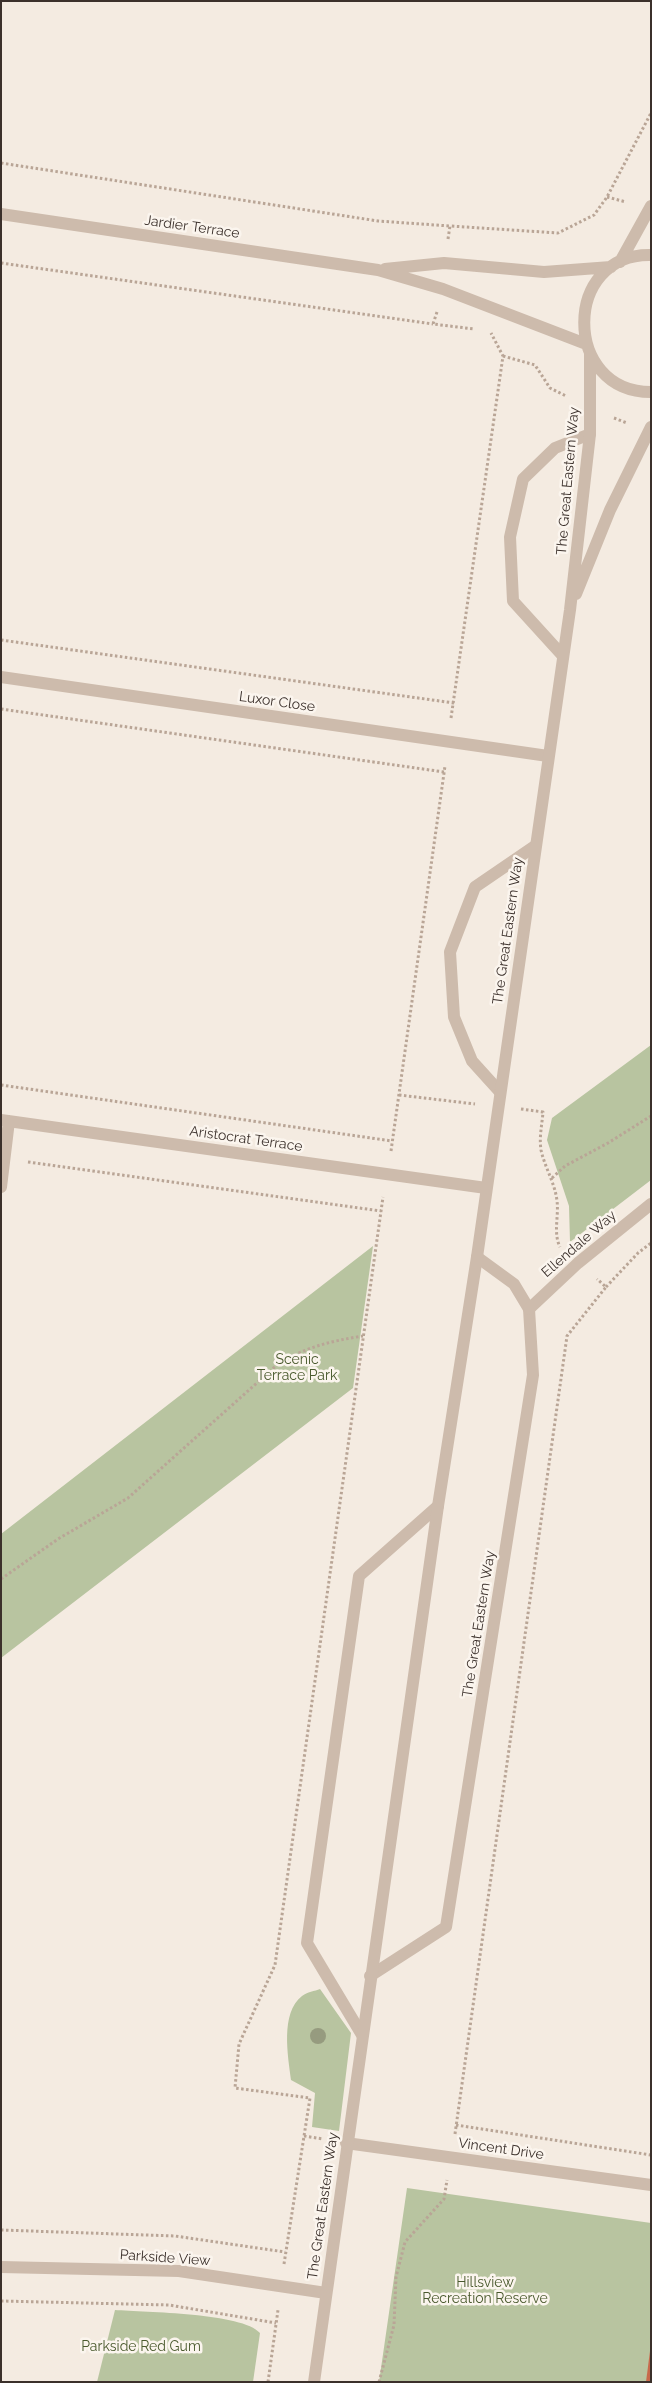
<!DOCTYPE html>
<style>
body{margin:0}
#map{position:relative;width:652px;height:2383px;overflow:hidden;background:#f4ebe1;font-family:Raleway,sans-serif}
canvas{display:block}
.frame{position:absolute;inset:0;border:2px solid #3b302b;pointer-events:none}
</style>
<div id="map">
<canvas width="652" height="2383"></canvas>
<div class="frame"></div>
</div>
<script>
const ctx = document.querySelector('canvas').getContext('2d');
ctx.lineJoin = 'round';
function fill(path, color) { ctx.fillStyle = color; ctx.fill(path, 'evenodd'); }
function strokePath(path, color, width, dash) { ctx.strokeStyle = color; ctx.lineWidth = width; ctx.lineCap = dash ? 'butt' : 'round'; ctx.setLineDash(dash || []); ctx.stroke(path); }
function drawText(font, color, halo, rows, align = 'center') {
  ctx.font = font + ' Raleway,sans-serif'; ctx.lineWidth = 5; ctx.setLineDash([]); ctx.textBaseline = 'middle'; ctx.strokeStyle = halo; ctx.fillStyle = color; for (const [text, x, y, turn = 0] of rows) {
    ctx.save(); ctx.translate(x, y); ctx.rotate((+turn || 0) * Math.PI / 180); ctx.textAlign = isNaN(turn) ? turn : align; if (halo) ctx.strokeText(text, 0, 0); ctx.fillText(text, 0, 0); ctx.restore();
  }
}
const green = new Path2D(`
 M 651,1045 L 651,1180 L 570,1242 L 569,1206 L 547,1140 L 552,1118 Z
 M 373,1246 L 353,1388 L 1,1658 L 1,1534 Z
 M 320,1989 L 351,2033 L 339,2131 L 312,2127 L 315,2093 L 291,2080 C 288,2056 280,2013 302,1996 C 307,1992 315,1991 320,1989 Z
 M 407,2188 L 651,2223 L 651,2382 L 379,2382 Z
 M 115,2310 C 145,2312 243,2313 260,2333 L 253,2382 L 97,2382 Z`);
const building = new Path2D(`
 M 650,2351 L 651,2382 L 646,2382 Z`);
const path = new Path2D(`
 M 1,163 L 378,221 L 450,226
 M 607,197 L 626,202
 M 448,239 L 450,226 L 558,233 L 594,215 L 607,197 L 651,113
 M 1,263 L 433,324
 M 437,312 L 433,324 L 474,329
 M 503,356 L 535,365 L 550,388 L 566,396
 M 614,418 L 627,423
 M 1,640 L 454,703
 M 1,709 L 444,772
 M 451,718 L 503,356 L 491,333
 M 1,1085 L 392,1141
 M 399,1095 L 475,1104
 M 521,1109 L 543,1112 C 542,1125 539,1137 541,1150 C 545,1168 555,1183 557,1201 C 559,1216 553,1233 560,1247
 M 391,1151 L 445,766
 M 28,1162 L 381,1211
 M 552,1178 L 565,1166 L 608,1143 L 651,1116
 M 606,1287 L 638,1253 L 651,1243
 M 1,1579 L 58,1539 L 128,1498 L 277,1365 C 305,1347 331,1341 363,1336
 M 456,2125 L 651,2155
 M 455,2134 L 567,1336 L 606,1287 L 597,1279
 M 304,2136 L 323,2139
 M 1,2230 L 175,2236 L 285,2252
 M 284,2264 L 310,2098 L 235,2088 L 239,2044 L 275,1965 L 383,1197
 M 1,2301 L 169,2305 L 276,2323
 M 268,2382 L 278,2310
 M 379,2382 L 394,2325 L 396,2277 L 405,2242 L 444,2199 L 447,2180`);
const service = new Path2D(`
 M 563,656 L 513,601 L 510,537 L 523,479 L 555,448 L 590,434
 M 500,1092 L 472,1061 L 454,1017 L 450,952 L 475,887 L 535,846
 M 370,1976 L 446,1927 L 533,1375 L 529,1309 L 514,1284 L 477,1257
 M 362,2035 L 307,1943 L 359,1576 L 438,1506`);
const minor = new Path2D(`
 M 1,677 L 548,756
 M 1,1120 L 486,1188
 M 1,1187 L 9,1121
 M 529,1309 L 578,1263 L 651,1204
 M 346,2143 L 651,2185
 M 1,2267 L 179,2271 L 326,2293`);
const tertiary = new Path2D(`
 M 1,214 L 378,270 L 443,289 L 586,344
 M 651,255 C 562,253 562,392 651,392
 M 620,262 L 651,206
 M 385,269 L 444,263 L 544,272 L 611,267
 M 576,594 L 610,510 L 651,427
 M 314,2382 L 438,1506 L 477,1257 L 570,610 L 590,434 L 590,354`);
const trees = [
 [318,2036]
];
const streetNames = [
 ["Jardier Terrace",192,227,8],
 ["The Great Eastern Way",568,481,-85],
 ["Luxor Close",277,702,8],
 ["The Great Eastern Way",508,931,-82],
 ["Aristocrat Terrace",246,1139,8],
 ["Ellendale Way",579,1244,-41],
 ["The Great Eastern Way",479,1624,-81],
 ["Vincent Drive",501,2149,8],
 ["The Great Eastern Way",323,2206,-82],
 ["Parkside View",165,2258,4]
];
const parkNames = [
 ["Scenic",297,1360],
 ["Terrace Park",297,1376],
 ["Hillsview",485,2283],
 ["Recreation Reserve",485,2299],
 ["Parkside Red Gum",141,2347]
];
fill(green, '#b8c4a0');
fill(building, '#c8694b');
strokePath(path, '#b9a596', 3, [2.5, 2.5]);
strokePath(service, '#cdbbac', 12);
strokePath(minor, '#cdbbac', 12);
strokePath(tertiary, '#cdbbac', 12);
ctx.fillStyle = '#969b7f';
for (const [x, y] of trees) { ctx.beginPath(); ctx.arc(x, y, 8, 0, 2 * Math.PI); ctx.fill(); }
drawText('14px', '#3b302b', '#fbf5ee', streetNames);
drawText('14px', '#4a5a2e', '#fbf5ee', parkNames);
</script>
